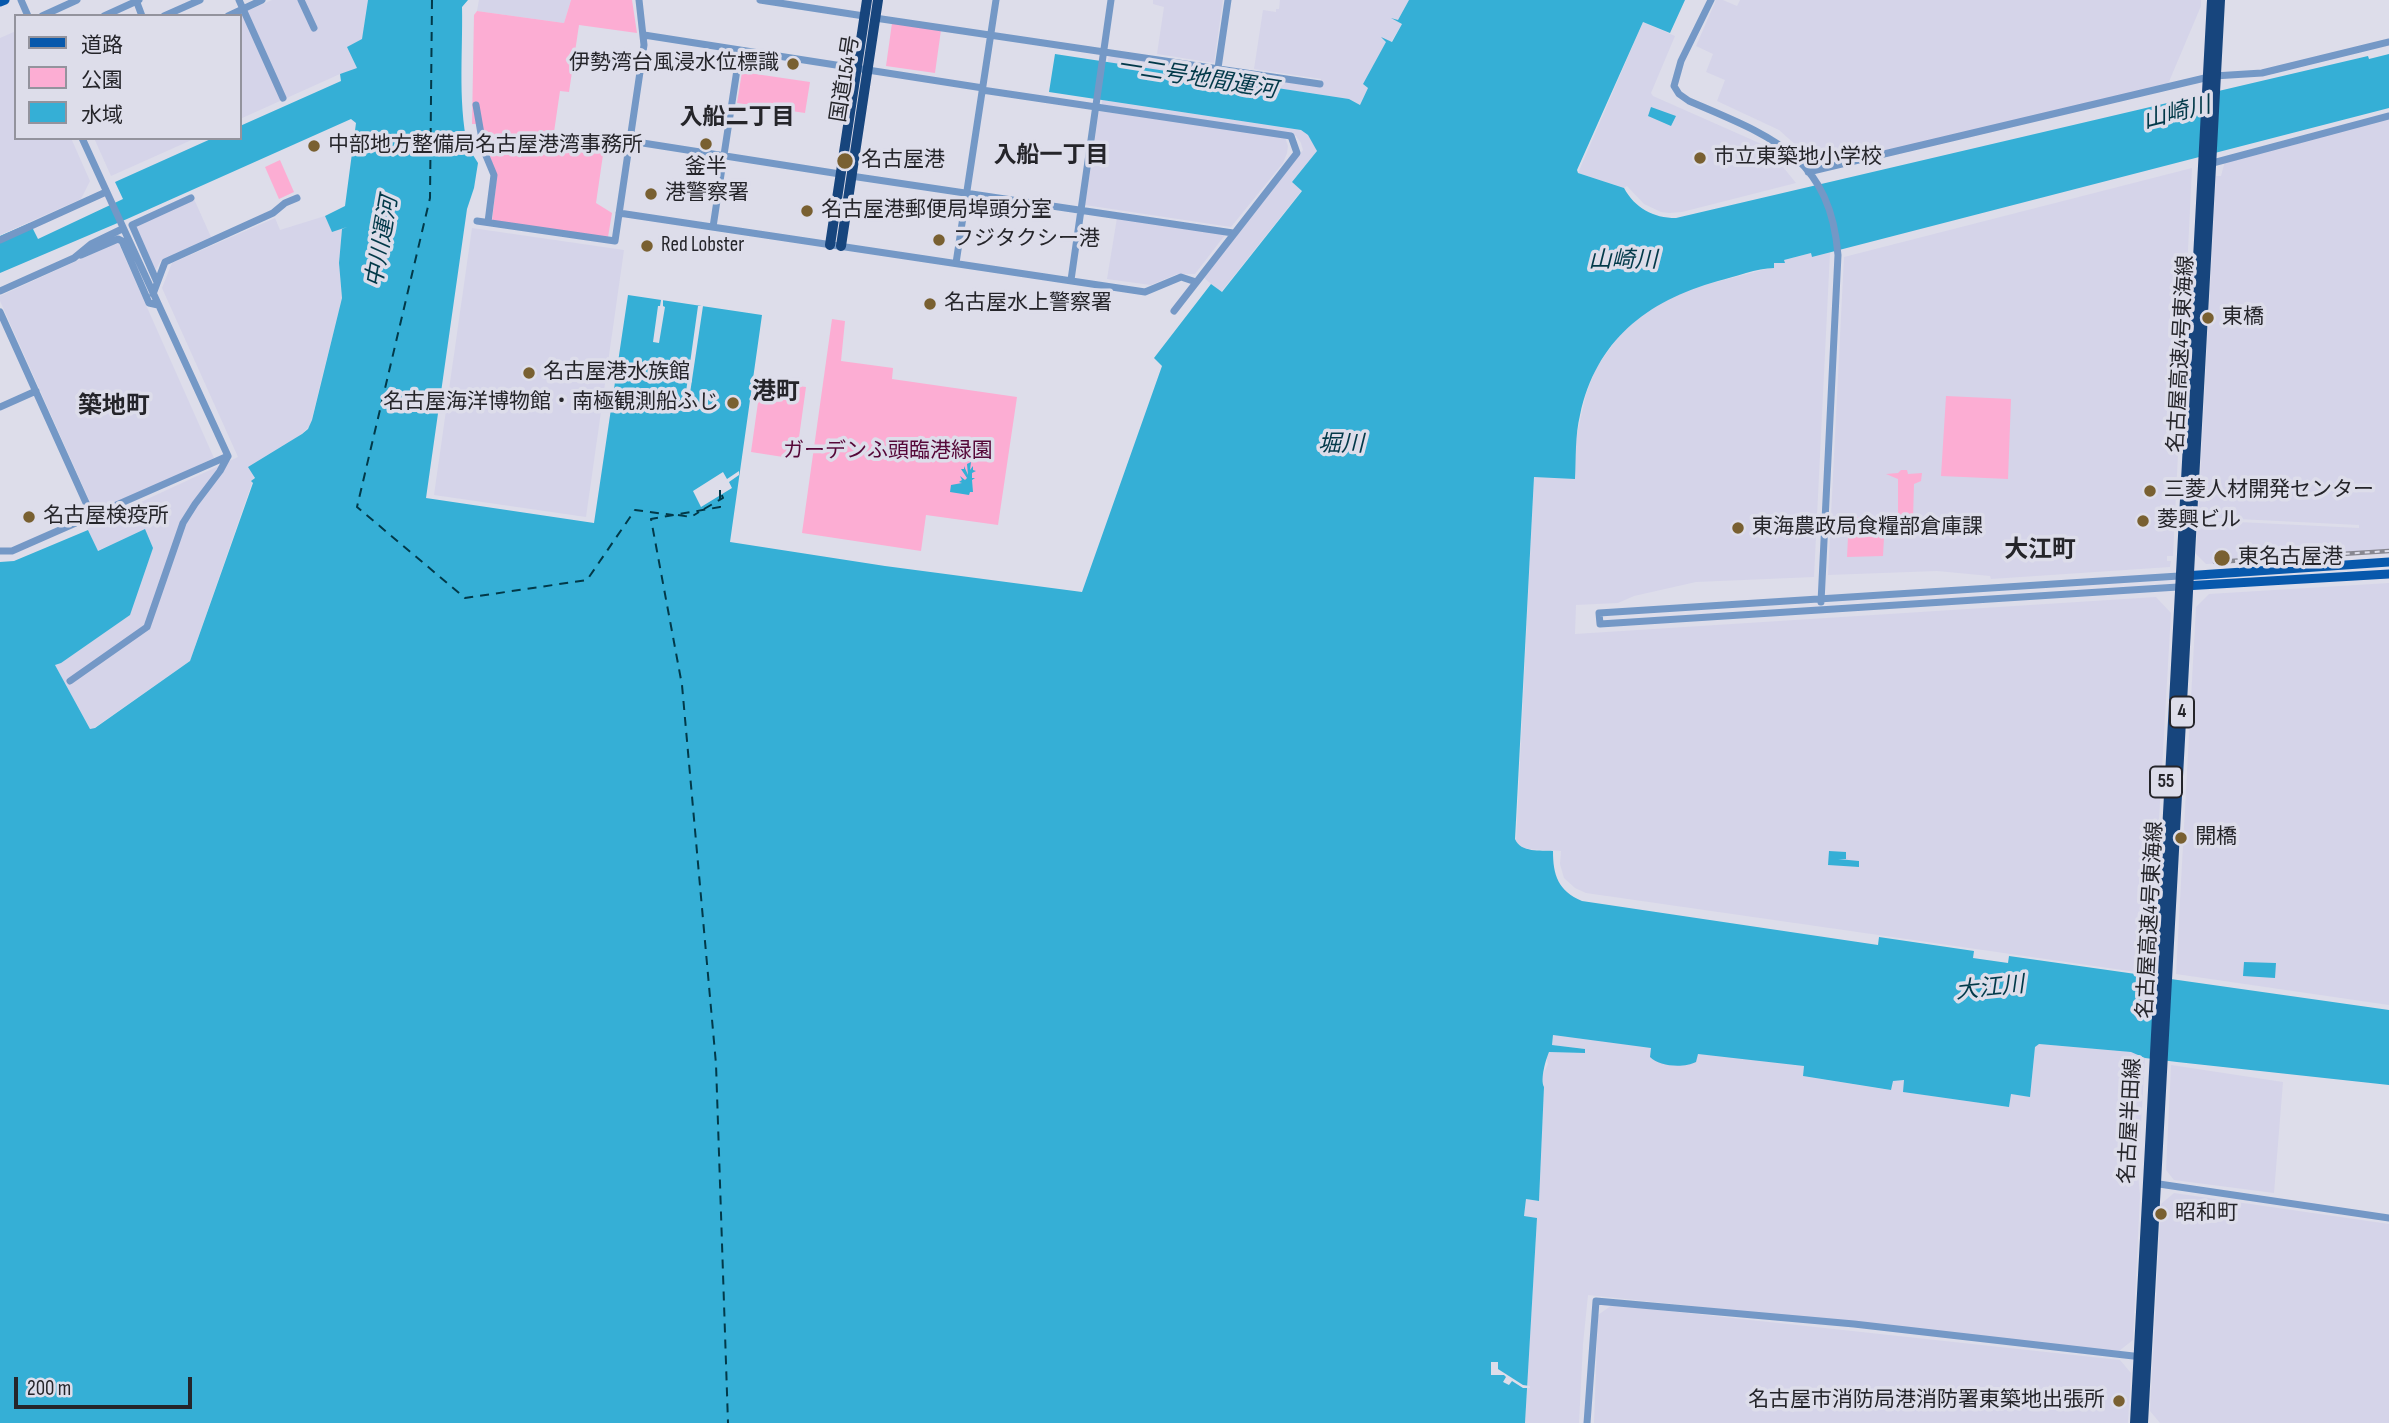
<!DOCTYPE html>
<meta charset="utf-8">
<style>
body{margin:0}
#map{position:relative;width:2389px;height:1423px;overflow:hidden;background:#ddddea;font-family:"Sofia Sans Condensed","Noto Sans JP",sans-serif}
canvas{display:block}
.legend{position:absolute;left:14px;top:14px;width:228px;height:126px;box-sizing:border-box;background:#ddddea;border:2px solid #93939d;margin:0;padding:9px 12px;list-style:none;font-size:21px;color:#25252a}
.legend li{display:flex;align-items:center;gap:14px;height:35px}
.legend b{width:35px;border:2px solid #93939d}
.scale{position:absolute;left:14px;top:1377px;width:178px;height:32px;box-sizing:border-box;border:4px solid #25252a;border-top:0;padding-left:9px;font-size:21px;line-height:24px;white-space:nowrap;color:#25252a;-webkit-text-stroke:5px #ddddea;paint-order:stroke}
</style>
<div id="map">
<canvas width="2389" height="1423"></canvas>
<ul class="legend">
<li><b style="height:9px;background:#0758ac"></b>道路</li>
<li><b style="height:19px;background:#fcadd3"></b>公園</li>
<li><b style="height:19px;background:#35afd6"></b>水域</li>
</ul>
<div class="scale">200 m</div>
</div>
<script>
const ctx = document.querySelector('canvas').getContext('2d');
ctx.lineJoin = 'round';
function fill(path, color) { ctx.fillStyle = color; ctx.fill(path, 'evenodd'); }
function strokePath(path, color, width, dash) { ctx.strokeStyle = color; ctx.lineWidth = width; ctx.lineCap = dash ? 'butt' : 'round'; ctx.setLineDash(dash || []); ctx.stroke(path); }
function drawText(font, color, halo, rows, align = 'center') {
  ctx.font = font + ' "Sofia Sans Condensed","Noto Sans JP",sans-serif'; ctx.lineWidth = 7; ctx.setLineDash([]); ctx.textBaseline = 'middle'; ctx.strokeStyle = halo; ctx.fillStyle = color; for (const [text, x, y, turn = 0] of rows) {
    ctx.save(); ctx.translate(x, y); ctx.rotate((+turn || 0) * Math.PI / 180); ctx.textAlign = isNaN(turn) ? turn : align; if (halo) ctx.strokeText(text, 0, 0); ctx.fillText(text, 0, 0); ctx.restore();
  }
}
const built = new Path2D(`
 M 272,0 L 368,0 L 358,69 L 340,74 L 240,119 L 240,16 L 236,16 Z
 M 479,0 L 571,0 L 564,23 L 477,11 Z
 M 1153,0 L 1223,0 L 1214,63 L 1157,54 L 1164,7 L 1153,4 Z
 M 1280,0 L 1409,0 L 1398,20 L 1392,18 L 1402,24 L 1391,42 L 1381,38 L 1387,42 L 1363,84 L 1368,88 L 1360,105 L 1349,99 L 1108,63 L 1108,58 L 1112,56 L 1320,87 L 1321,79 L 1254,69 L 1263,10 L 1276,12 L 1276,9 L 1279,9 Z
 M 1716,0 L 1723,0 L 1737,6 L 1740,0 L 2201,0 L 2201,6 L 2168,84 L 1813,168 L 1798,147 L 1779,130 L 1717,101 L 1725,80 L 1706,72 L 1713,54 L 1696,46 Z
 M 1643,22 L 1675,36 L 1651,93 L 1653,96 L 1766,146 L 1796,183 L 1682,212 L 1669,213 L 1661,212 L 1644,204 L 1627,186 L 1624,188 L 1578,173 Z
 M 16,31 L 16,138 L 71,138 L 90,181 L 81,199 L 0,235 L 0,38 Z
 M 1102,100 L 1301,130 L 1308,135 L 1316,146 L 1317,151 L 1292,182 L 1302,190 L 1221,292 L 1204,278 L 1303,150 L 1301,143 L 1296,136 L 1287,133 L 1102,105 Z
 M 1099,111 L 1285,137 L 1288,146 L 1287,153 L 1283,163 L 1231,227 L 1085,205 Z
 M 2389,118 L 2389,553 L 2206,564 L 2196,554 L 2198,520 L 2359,528 L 2359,525 L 2198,517 L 2216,176 L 2221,176 L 2225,161 Z
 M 94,138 L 196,138 L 111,176 Z
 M 2192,168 L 2173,556 L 2167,556 L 2167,561 L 2171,561 L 2170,567 L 1991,579 L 1990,576 L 1937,571 L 1828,575 L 1844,257 Z
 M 194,199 L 211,237 L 161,260 L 155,271 L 135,226 Z
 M 325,216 L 332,231 L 347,227 L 342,229 L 339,263 L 342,298 L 310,426 L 254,477 L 190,661 L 94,728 L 90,729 L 55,665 L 61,662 L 145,530 L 97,551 L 87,527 L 238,457 L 162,288 L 172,263 L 275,218 L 280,230 Z
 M 1117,218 L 1225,235 L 1195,274 L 1177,274 L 1151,285 L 1107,279 Z
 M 472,228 L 624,250 L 586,517 L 434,495 Z
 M 118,242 L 214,458 L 95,513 L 0,301 L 0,296 Z
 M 1830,252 L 1814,577 L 1696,582 L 1634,596 L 1618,603 L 1576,605 L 1575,634 L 2156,597 L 2171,613 L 2150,974 L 1586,893 L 1575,888 L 1564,878 L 1560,864 L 1561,851 L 1525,849 L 1516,842 L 1534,476 L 1577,434 L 1586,394 L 1596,368 L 1621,333 L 1645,312 L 1689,289 L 1774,267 L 1773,263 L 1784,263 L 1784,260 L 1811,253 L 1813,257 Z
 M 2389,583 L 2389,1005 L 2176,974 L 2196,607 L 2209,594 Z
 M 1553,1035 L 1804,1066 L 1803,1076 L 1890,1090 L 1892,1081 L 1904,1080 L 1904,1092 L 2009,1107 L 2011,1094 L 2030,1096 L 2035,1046 L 2038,1044 L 2132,1052 L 2145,1058 L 2138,1174 L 2140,1195 L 2133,1340 L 2119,1351 L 1588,1295 L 1583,1344 L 1579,1423 L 1525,1423 L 1537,1219 L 1524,1216 L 1526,1199 L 1539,1201 L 1544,1087 L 1542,1076 L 1548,1064 L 1546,1057 L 1549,1052 L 1584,1053 L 1585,1049 L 1552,1045 Z
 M 2171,1065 L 2283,1082 L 2274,1193 L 2174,1180 L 2166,1170 Z
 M 2174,1193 L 2389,1224 L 2389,1423 L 2160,1423 L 2150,1411 L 2161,1204 Z
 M 1612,1305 L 2120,1360 L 2131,1373 L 2128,1423 L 1594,1423 L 1598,1315 Z`);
const green = new Path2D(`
 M 571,0 L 632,0 L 637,33 L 579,25 L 569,92 L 560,91 L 554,132 L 605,141 L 596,203 L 612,213 L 608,237 L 492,221 L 497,176 L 478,124 L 472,124 L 474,15 L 477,11 L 564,23 Z
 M 892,23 L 941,30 L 935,73 L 886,66 Z
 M 742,72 L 810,82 L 805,113 L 737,103 Z
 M 280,160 L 294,192 L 279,199 L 265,167 Z
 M 832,319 L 845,321 L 841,361 L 893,368 L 892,379 L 1017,397 L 998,525 L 926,515 L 921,551 L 802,533 Z
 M 761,381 L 806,387 L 796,459 L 751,452 Z
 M 1946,396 L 2011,399 L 2008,479 L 1941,476 Z
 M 1901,470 L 1907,470 L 1908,474 L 1922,473 L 1921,481 L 1914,484 L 1913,519 L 1916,523 L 1908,525 L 1898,522 L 1898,479 L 1886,474 L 1898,473 Z
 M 1849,517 L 1885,519 L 1883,556 L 1847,557 Z`);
const water = new Path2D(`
 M 368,0 L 468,0 L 462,7 C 463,55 457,109 470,156 L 473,155 L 478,163 L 474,188 L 467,209 L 426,498 L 594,523 L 628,295 L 762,315 L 730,542 L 885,566 L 1082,592 L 1162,366 L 1154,358 L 1211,284 L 1222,292 L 1302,191 L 1292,182 L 1317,151 L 1308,135 L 1301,130 L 1049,92 L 1055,54 L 1349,99 L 1360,105 L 1368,88 L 1363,84 L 1386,42 L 1381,37 L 1392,42 L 1402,24 L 1391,18 L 1398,20 L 1409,0 L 1685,0 L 1670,33 L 1643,22 L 1577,170 L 1578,173 L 1624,188 C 1635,208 1653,218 1676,218 L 2368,56 L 2369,59 L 2389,54 L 2389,108 L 1812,257 L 1811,253 L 1784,260 L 1785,263 L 1774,263 L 1774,268 C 1757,268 1735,277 1718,281 C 1646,301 1596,341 1580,415 C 1575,435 1576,458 1575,479 L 1534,477 L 1515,839 C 1521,853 1540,850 1553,851 C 1553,875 1558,891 1582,901 L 1878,945 L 1879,937 L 1974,951 L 1973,958 L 2008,963 L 2009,956 L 2389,1010 L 2389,1085 L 2177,1062 L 2145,1058 L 2131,1052 L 2039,1044 L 2035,1047 L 2030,1097 L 2011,1094 L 2009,1107 L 1903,1092 L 1904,1080 L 1893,1081 L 1891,1090 L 1803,1076 L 1804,1066 L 1698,1054 L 1696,1062 C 1685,1068 1659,1067 1650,1057 L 1651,1048 L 1553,1035 L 1552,1045 L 1585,1049 L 1585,1053 L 1549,1052 C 1546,1059 1540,1079 1544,1087 L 1539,1201 L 1526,1199 L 1524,1216 L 1537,1218 L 1525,1423 L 0,1423 L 0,562 L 14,561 L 88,530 L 98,551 L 145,529 L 153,548 L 130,615 L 61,663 L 55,665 L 90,729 L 95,728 L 190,661 L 253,483 L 251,481 L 255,478 L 248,467 L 302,434 L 308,429 L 312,420 L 342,298 L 339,263 L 342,229 L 347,227 L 332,232 L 325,216 L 345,206 L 356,123 L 351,119 L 127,219 L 0,273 L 0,236 L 30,223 L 38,239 L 123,199 L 115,182 L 213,138 L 240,138 L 240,126 L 341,81 L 340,74 L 357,68 L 347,47 L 362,39 Z
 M 1651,107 L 1676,116 L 1671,126 L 1648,116 Z
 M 971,462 L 970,470 L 973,466 L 973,470 L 976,471 L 972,473 L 972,478 L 975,478 L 972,480 L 973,492 L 970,492 L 969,495 L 950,492 L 951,485 L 962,483 L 959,482 L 962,480 L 960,476 L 965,480 L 967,478 L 961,469 L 964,469 L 964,466 L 968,475 L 967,464 Z
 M 1829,851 L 1846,852 L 1846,859 L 1838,859 L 1859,861 L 1859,867 L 1828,865 Z
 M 2244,962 L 2276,963 L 2275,978 L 2243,976 Z`);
const pier = new Path2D(`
 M 661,300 L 663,300 L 663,306 L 665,307 L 659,343 L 653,342 L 658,306 L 660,306 Z
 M 698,306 L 703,306 L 689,400 L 685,399 Z
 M 739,471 L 739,475 L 729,482 L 732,488 L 701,507 L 693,491 L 723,472 L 727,479 Z
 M 1491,1362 L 1498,1362 L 1498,1369 L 1523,1385 L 1530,1386 L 1530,1388 L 1523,1388 L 1512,1381 L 1509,1385 L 1503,1382 L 1506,1377 L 1504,1375 L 1491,1375 Z`);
const ferry = new Path2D(`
 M 432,0 L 430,198 L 357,507 L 465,598 L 587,580 L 635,510 L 673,515
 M 720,490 L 720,507 L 651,519 L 682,685 L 716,1064 L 728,1423
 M 704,509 L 723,498 L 720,491
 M 678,515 L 691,517 L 699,512`);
const minor = new Path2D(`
 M 21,0 L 28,16
 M 136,0 L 142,16
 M 239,0 L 283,98
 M 301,0 L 314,28
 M 760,0 L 864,16
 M 1711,0 L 1681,61 L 1674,86 L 1679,94 L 1689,101 C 1770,136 1830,155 1838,255 L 1821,602
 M 42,16 L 77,0
 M 104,16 L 139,0
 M 164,16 L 200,0
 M 228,16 L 262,0
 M 875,18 L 1320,84
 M 644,35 L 983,88
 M 1218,68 L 1228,0
 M 2214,76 L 2262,73 L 2389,42
 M 982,90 L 1291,136 L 1297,153 L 1174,311
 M 476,105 L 484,151 L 494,175 L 488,222
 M 630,141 L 840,174
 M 2209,164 L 2389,116
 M 1808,172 L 2209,77
 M 851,176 L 1233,233
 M 619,213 L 1145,292 L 1181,277 L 1196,282
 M 477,221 L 615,241 L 644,45 L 639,0
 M 713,227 L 740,50
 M 0,240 L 106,192
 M 81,255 L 118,239 L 122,241 L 149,303 L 158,305
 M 956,263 L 996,0
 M 1071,280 L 1111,0
 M 157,282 L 132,225 L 191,198
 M 0,291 L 74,258 L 91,244 L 122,229
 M 153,294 L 165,262 L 273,213 L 285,203 L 297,198
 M 0,312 L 92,516
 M 0,407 L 36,391
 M 0,551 L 12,551 L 228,456
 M 2178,587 L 1600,624 L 1599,613 L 2179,576
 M 70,681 L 147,627 L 183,523 L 195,504 L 220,471 L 228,456 L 82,138
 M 2159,1184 L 2389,1218
 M 1587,1423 L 1596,1301 L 1854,1324 L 2142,1357`);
const major = new Path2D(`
 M 0,2 L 5,0
 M 2184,576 L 2389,562
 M 2184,586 L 2389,574`);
const highway = new Path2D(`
 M 830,245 L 867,0
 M 841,246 L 878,0`);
const rail = new Path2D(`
 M 2215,562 L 2389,551`);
const highwayBridge = new Path2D(`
 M 2135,1423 L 2212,0
 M 2143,1423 L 2220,0`);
const markers = [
 [793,64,7,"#796031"],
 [706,144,7,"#796031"],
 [314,146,7,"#796031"],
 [1700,158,7,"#796031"],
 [845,161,9,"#796031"],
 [651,194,7,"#796031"],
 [807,211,7,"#796031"],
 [939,240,7,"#796031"],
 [647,246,7,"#796031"],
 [930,304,7,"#796031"],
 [2208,318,7,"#796031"],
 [529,373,7,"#796031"],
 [733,403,7,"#796031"],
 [2150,491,7,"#796031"],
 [29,517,7,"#796031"],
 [2143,521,7,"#796031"],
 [1738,528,7,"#796031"],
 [2222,558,9,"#796031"],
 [2181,838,7,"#796031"],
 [2161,1214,7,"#796031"],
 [2119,1401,7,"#796031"]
];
const shields = [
 [2182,712,24],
 [2166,782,32]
];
const shieldNames = [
 ["4",2182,712],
 ["55",2166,782]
];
const poiNames = [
 ["伊勢湾台風浸水位標識",779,64,"right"],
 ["中部地方整備局名古屋港湾事務所",328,146],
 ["市立東築地小学校",1714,158],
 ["名古屋港",861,161],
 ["釜半",706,168,"center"],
 ["港警察署",665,194],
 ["名古屋港郵便局埠頭分室",821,211],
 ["フジタクシー港",953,240],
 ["Red Lobster",661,246],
 ["名古屋水上警察署",944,304],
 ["東橋",2222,318],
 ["名古屋港水族館",543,373],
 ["名古屋海洋博物館・南極観測船ふじ",719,403,"right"],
 ["三菱人材開発センター",2164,491],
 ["名古屋検疫所",43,517],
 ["菱興ビル",2157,521],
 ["東海農政局食糧部倉庫課",1752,528],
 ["東名古屋港",2238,558],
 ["開橋",2195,838],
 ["昭和町",2175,1214],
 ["名古屋市消防局港消防署東築地出張所",2105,1401,"right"]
];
const streetNames = [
 ["国道154号",846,79,-81],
 ["名古屋高速4号東海線",2182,354,-87],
 ["名古屋高速4号東海線",2151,920,-87],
 ["名古屋半田線",2131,1121,-87]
];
const parkNames = [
 ["ガーデンふ頭臨港緑園",888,452]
];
const waterNames = [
 ["一二号地間運河",1197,79,9],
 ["山崎川",2177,114,-14],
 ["中川運河",383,242,-80],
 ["山崎川",1623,261],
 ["堀川",1341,445],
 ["大江川",1990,989,-6]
];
const neighbourhoodNames = [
 ["入船二丁目",737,118],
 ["入船一丁目",1051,156]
];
const quarterNames = [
 ["港町",776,393],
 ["築地町",114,407],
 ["大江町",2040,551]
];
fill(built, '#d5d4e9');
fill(green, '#fcadd3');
fill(water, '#35afd6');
fill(pier, '#ddddea');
strokePath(ferry, '#023949', 2, [9, 7]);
strokePath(minor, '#7498c6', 7);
strokePath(major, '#0758ac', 9);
strokePath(highway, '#17457d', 10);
strokePath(rail, '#878790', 4.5);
strokePath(rail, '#ddddea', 2, [5]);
strokePath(highwayBridge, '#17457d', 10);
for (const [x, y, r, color] of markers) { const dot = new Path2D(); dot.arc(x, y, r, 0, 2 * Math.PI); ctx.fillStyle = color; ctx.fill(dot); strokePath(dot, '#ddddea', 2.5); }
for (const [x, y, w] of shields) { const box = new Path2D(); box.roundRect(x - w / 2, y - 15.5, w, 31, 5); ctx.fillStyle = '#ddddea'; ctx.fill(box); strokePath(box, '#25252a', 2); }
drawText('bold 19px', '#25252a', null, shieldNames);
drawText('21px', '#25252a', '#ddddea', poiNames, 'left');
drawText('21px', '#25252a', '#ddddea', streetNames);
drawText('21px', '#550738', '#ddddea', parkNames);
drawText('italic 23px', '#023949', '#ddddea', waterNames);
drawText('bold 23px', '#25252a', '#ddddea', neighbourhoodNames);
drawText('bold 24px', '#25252a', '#ddddea', quarterNames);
</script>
